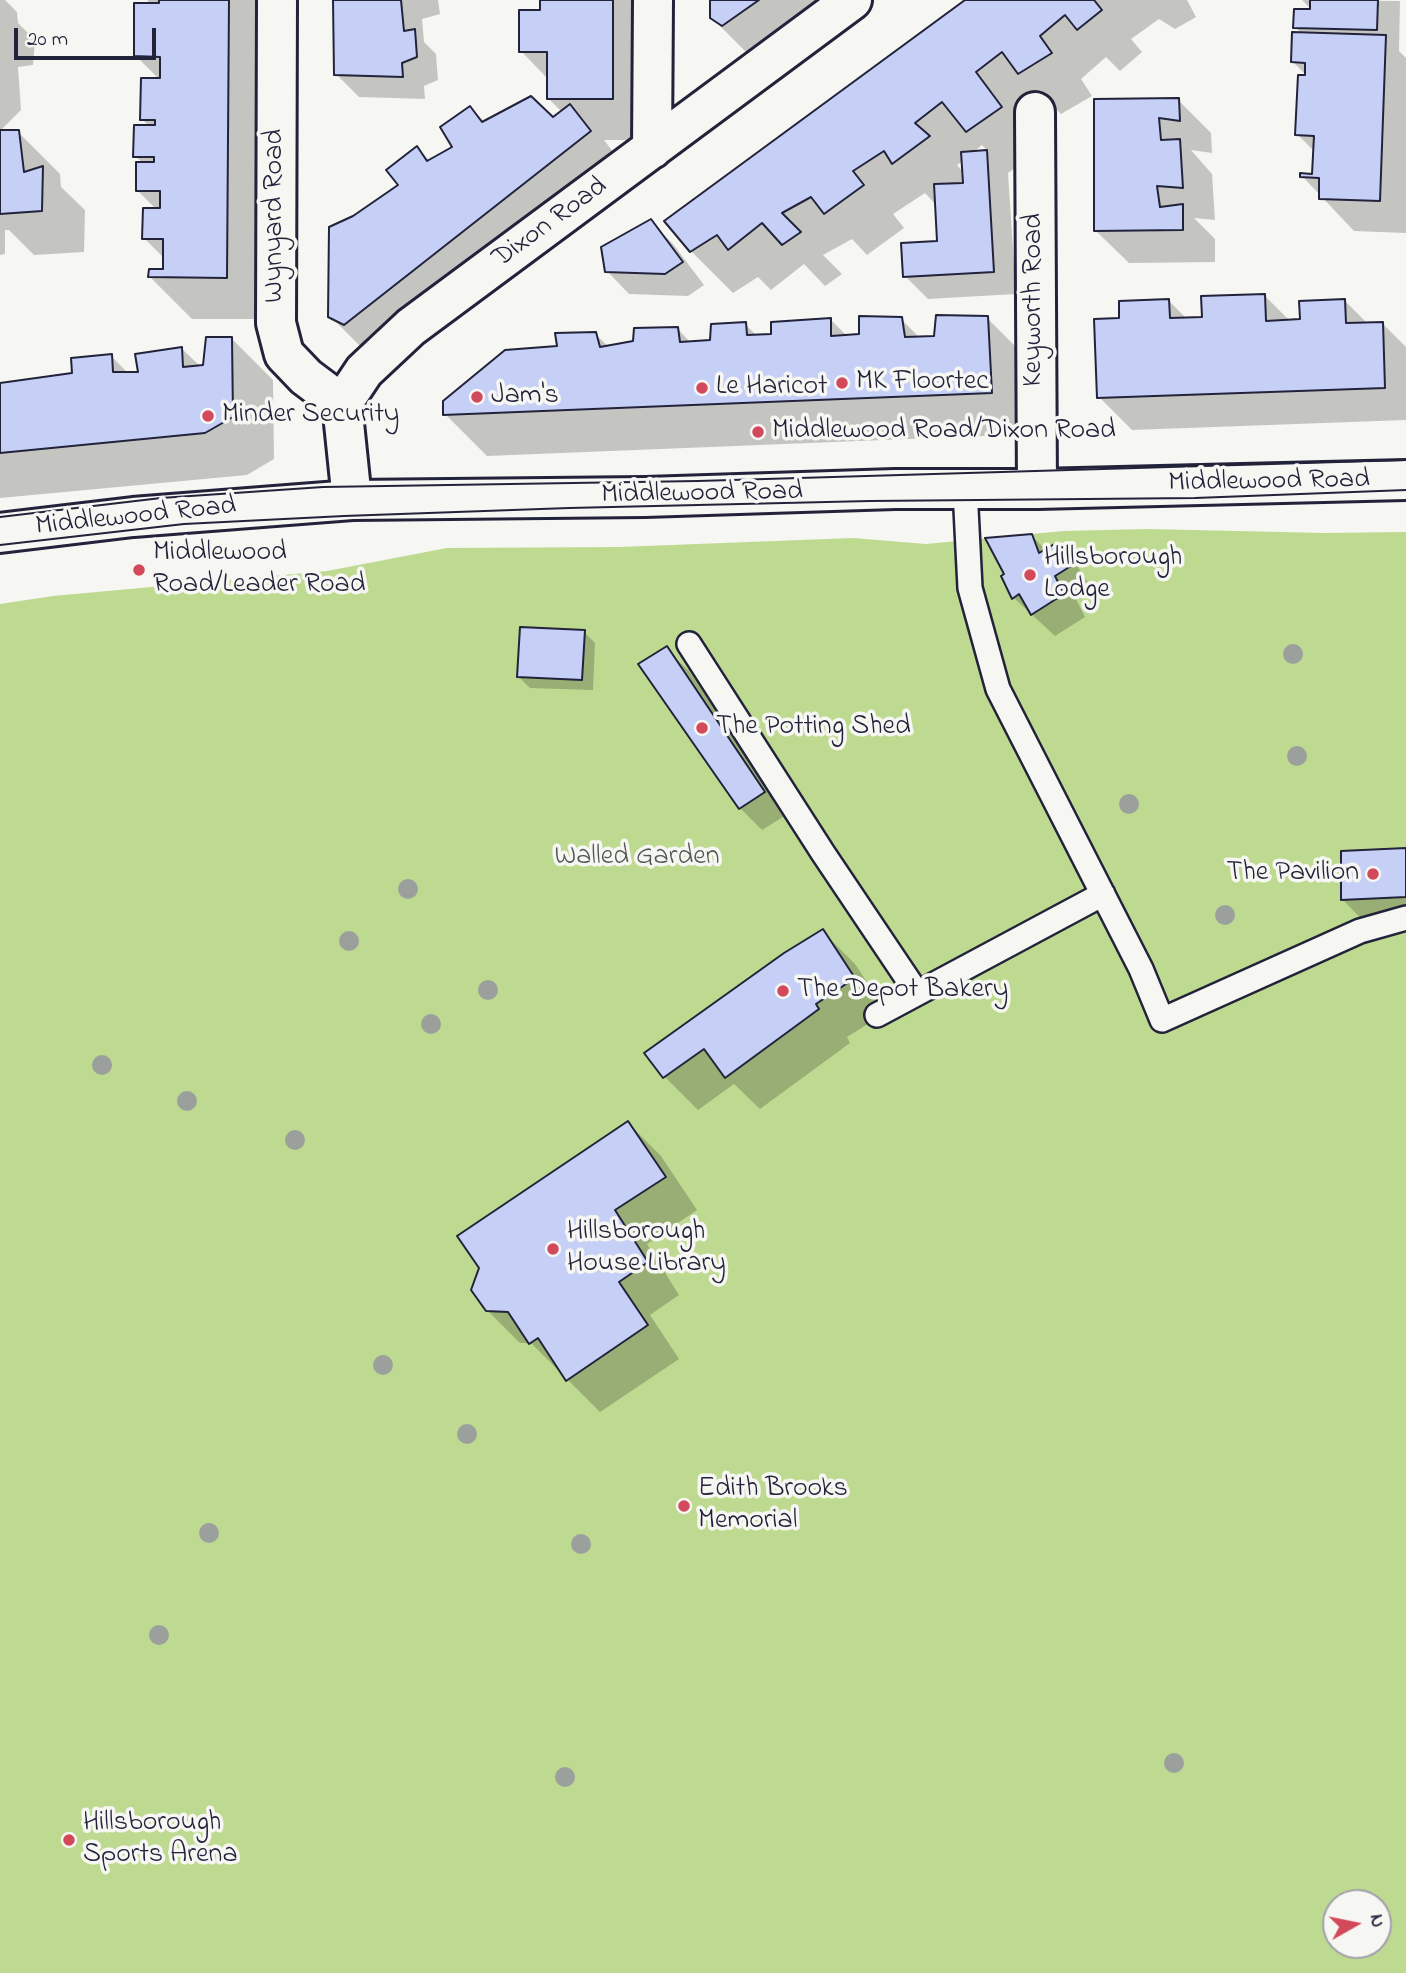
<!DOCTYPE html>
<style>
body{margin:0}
#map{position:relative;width:1406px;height:1973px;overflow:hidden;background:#f6f6f2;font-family:"Indie Flower",sans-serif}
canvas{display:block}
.north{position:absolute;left:1322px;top:1889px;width:70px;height:70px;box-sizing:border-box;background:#f6f6f2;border:2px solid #a1a1a9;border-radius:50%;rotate:81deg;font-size:19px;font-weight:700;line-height:28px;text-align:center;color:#22223b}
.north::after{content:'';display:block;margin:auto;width:24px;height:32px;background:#d1495b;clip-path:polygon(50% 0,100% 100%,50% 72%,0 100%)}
.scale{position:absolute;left:14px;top:28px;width:142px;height:32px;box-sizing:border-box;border:4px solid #22223b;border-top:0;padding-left:9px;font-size:21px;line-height:24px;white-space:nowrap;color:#22223b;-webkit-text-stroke:5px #f6f6f2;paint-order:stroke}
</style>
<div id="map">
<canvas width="1406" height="1973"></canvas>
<div class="north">N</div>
<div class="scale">20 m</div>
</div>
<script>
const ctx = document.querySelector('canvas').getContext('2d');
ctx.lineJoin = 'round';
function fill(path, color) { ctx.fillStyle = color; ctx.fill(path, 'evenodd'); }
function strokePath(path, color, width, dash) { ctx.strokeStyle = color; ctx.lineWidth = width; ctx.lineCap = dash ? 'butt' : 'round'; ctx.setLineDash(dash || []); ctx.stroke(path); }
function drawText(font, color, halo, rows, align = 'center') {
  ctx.font = font + ' "Indie Flower",sans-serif'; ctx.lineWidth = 7; ctx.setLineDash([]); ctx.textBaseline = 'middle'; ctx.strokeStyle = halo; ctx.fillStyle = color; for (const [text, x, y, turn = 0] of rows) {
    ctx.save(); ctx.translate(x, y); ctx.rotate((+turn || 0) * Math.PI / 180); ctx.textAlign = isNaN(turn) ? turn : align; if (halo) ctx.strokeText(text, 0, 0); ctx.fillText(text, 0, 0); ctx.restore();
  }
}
const green = new Path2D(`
 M 1148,529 L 1325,533 L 1406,532 L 1406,1973 L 0,1973 L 0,604 L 53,596 L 327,571 L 447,548 L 619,547 L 853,538 L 926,544 L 1064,531 ZM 1336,1903 L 1378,1903 L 1378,1945 L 1336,1945 Z`);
const shadow = new Path2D(`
 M 0,0 L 5,0 L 17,12 L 18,23 L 35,40 L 33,65 L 18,67 L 21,110 L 0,131 Z
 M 147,0 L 270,0 L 269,319 L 192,319 L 150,277 L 165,271 L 165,259 L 144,238 L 157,210 L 137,190 L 143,163 L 135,156 L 150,127 L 142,119 L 160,80 L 136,56 L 152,5 Z
 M 335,0 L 438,0 L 440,14 L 422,19 L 424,42 L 436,54 L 438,80 L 424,86 L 425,99 L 359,97 L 336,74 Z
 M 540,0 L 654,0 L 654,140 L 604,140 L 623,165 L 363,349 L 330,316 L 354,218 L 400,185 L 417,148 L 430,161 L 454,148 L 470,108 L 485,122 L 553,119 L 562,112 L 548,98 L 548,79 L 521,51 L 542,11 Z
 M 711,0 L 842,0 L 754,60 L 711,17 Z
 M 968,0 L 1187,0 L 1196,17 L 1175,29 L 1159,19 L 1131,39 L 1142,52 L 1120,71 L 1106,57 L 1081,79 L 1092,96 L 1061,114 L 1042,95 L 1042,150 L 1008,173 L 1016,294 L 928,299 L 905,276 L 939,243 L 937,206 L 925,193 L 893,214 L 904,228 L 867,255 L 852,239 L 823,255 L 842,274 L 825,286 L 804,264 L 771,290 L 758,277 L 733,293 L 691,251 ZM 982,145 L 989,152 L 972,153 ZM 964,160 L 964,173 L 957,165 Z
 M 1302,0 L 1400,1 L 1399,51 L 1406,58 L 1406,233 L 1354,231 L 1302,176 L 1314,176 L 1315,152 L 1297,134 L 1308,77 L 1293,62 L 1302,34 L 1295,27 L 1313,11 Z
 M 1096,100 L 1178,100 L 1211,133 L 1212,153 L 1191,150 L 1212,174 L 1215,220 L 1194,218 L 1215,239 L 1215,262 L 1129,263 L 1096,231 Z
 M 0,132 L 18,132 L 60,174 L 61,187 L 85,210 L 84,252 L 34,255 L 9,230 L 5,230 L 5,254 L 0,255 Z
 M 650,221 L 673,244 L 704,285 L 688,296 L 629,294 L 607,271 Z
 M 1264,295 L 1290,321 L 1301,321 L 1344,300 L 1368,324 L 1382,323 L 1406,347 L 1406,420 L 1132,430 L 1099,397 L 1121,320 L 1169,301 L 1187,319 L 1204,318 Z
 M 987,318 L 1029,360 L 1033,434 L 487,456 L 445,414 L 559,347 L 595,334 L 609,347 L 635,343 L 677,328 L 691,343 L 712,341 L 745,324 L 757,336 L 772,336 L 830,319 L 847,336 L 861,335 L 901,319 L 920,338 L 936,338 Z
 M 231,338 L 273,380 L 274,459 L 247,475 L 0,498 L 0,385 L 74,375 L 111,356 L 129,374 L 140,374 L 182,349 L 201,367 L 205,367 Z
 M 1032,536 L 1046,550 L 1056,545 L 1078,567 L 1092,589 L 1076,599 L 1085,617 L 1055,636 L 1014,598 L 1003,577 Z
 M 584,632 L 595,643 L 593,690 L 530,688 L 519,677 Z
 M 666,649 L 689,671 L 786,815 L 762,830 L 740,808 Z
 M 1406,850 L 1406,931 L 1375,933 L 1343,900 Z
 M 822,931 L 855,964 L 887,1012 L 847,1037 L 850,1043 L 760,1109 L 734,1084 L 698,1110 L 665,1077 L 646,1054 Z
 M 628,1123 L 661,1156 L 697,1210 L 647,1244 L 679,1295 L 650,1315 L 679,1359 L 600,1412 L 531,1343 L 520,1343 L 487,1310 Z`);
const building = new Path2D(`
 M 159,0 L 229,0 L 227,278 L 148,277 L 149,269 L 163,269 L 163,239 L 142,239 L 143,208 L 160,208 L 160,191 L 136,191 L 136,162 L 154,162 L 154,157 L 133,157 L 134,125 L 155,125 L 155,120 L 140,120 L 141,78 L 160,78 L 160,57 L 134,56 L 134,3 L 159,3 Z
 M 333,0 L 401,0 L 404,31 L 415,29 L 417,57 L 402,63 L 403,77 L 334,75 Z
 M 540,0 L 613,0 L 613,99 L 547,99 L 547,52 L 519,52 L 519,10 L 540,10 Z
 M 710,0 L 759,0 L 722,26 L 710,18 Z
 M 965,0 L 1094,0 L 1102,10 L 1077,30 L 1065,15 L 1040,36 L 1052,53 L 1018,74 L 1002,52 L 976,72 L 1002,107 L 966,132 L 942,102 L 915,123 L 930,136 L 892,164 L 884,151 L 853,171 L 864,185 L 824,214 L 811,197 L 782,213 L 801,232 L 782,245 L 762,223 L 728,250 L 717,235 L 690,252 L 664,221 Z
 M 1310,0 L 1378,0 L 1377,30 L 1293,28 L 1294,9 L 1310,9 Z
 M 1292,32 L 1386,35 L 1380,201 L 1319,199 L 1319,178 L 1300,177 L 1300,173 L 1312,174 L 1314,136 L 1295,135 L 1298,75 L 1305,75 L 1305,63 L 1291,62 Z
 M 531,96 L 553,117 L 570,104 L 591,131 L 344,325 L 328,317 L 329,227 L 353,216 L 398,185 L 386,170 L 417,146 L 427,161 L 452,147 L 440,127 L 470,106 L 482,122 Z
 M 1179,98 L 1180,121 L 1159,118 L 1161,140 L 1180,139 L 1183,188 L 1157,186 L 1160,207 L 1183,204 L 1183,230 L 1094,231 L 1094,99 Z
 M 0,130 L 19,130 L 24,172 L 43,166 L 42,211 L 0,214 Z
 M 987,150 L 994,272 L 903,277 L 901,243 L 937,241 L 934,184 L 963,183 L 961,152 Z
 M 651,219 L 683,262 L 665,274 L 605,272 L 601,247 Z
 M 1265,294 L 1266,321 L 1300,319 L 1299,301 L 1345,299 L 1346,323 L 1383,322 L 1385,388 L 1097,398 L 1094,319 L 1119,318 L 1119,301 L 1169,299 L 1170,318 L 1202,317 L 1201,296 Z
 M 936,315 L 988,316 L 992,393 L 443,415 L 443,401 L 505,350 L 557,346 L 555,333 L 596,332 L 600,347 L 633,341 L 634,328 L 678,327 L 680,342 L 710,340 L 711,324 L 746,322 L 747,335 L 771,334 L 771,322 L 831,318 L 831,336 L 859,334 L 859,316 L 902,317 L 905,337 L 934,336 Z
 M 206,337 L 232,337 L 233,417 L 205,433 L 0,453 L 0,383 L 72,373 L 71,358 L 112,354 L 113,372 L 138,372 L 135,354 L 182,347 L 183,367 L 203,365 Z
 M 1032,534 L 1039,553 L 1056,543 L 1071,566 L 1055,576 L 1064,594 L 1031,615 L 1019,594 L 1012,599 L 1001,576 L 1004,574 L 985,538 Z
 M 520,627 L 585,630 L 582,680 L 517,677 Z
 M 667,646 L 765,792 L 739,809 L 638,664 Z
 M 1406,848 L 1406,897 L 1341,900 L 1341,851 Z
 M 823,929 L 855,978 L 816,1004 L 819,1009 L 725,1078 L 704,1049 L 663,1078 L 644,1053 L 784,953 Z
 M 628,1121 L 666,1177 L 615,1210 L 648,1262 L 619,1282 L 648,1325 L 566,1381 L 538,1338 L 529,1344 L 508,1312 L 486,1311 L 471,1290 L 479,1268 L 457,1236 Z`);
const service = new Path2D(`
 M 965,489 L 970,588 L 998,689 L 1141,969 L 1162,1020 L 1360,931 L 1406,918
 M 689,644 L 823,853 L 917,993
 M 877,1015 L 1103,894`);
const minor = new Path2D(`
 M 277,0 L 276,323 L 284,354 L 306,377 L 342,404
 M 1035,112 L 1037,489
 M 652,149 L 653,0
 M 352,500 L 342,404 L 364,371 L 411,327 L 852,0`);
const tertiary = new Path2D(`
 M 0,533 L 133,517 L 352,500 L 645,497 L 895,489 L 1037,489 L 1406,480`);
const tram = new Path2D(`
 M 0,517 L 161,498 L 323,487 L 698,481 L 1406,460
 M 0,545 L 184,524 L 344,516 L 569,508 L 870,501 L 1195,498 L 1406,490`);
const trees = [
 [1293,654],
 [1297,756],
 [1129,804],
 [408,889],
 [1225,915],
 [349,941],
 [488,990],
 [431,1024],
 [102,1065],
 [187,1101],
 [295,1140],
 [383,1365],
 [467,1434],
 [209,1533],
 [581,1544],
 [159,1635],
 [1174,1763],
 [565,1777]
];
const markers = [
 [842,383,7,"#d1495b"],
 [702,388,7,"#d1495b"],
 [477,397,7,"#d1495b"],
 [208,416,7,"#d1495b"],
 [758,432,7,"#d1495b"],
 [139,570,7,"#d1495b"],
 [1030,575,7,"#d1495b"],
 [702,728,7,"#d1495b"],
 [1373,874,7,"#d1495b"],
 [783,991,7,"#d1495b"],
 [553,1249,7,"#d1495b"],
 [684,1506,7,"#d1495b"],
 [69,1840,7,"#d1495b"]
];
const streetNames = [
 ["Wynyard Road",276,216,-90],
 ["Dixon Road",551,224,-36],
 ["Keyworth Road",1035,300,-90],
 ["Middlewood Road",1269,483,-1],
 ["Middlewood Road",702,495,-1],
 ["Middlewood Road",136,518,-6]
];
const poiNames = [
 ["MK Floortec",856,383],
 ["Le Haricot",716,388],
 ["Jam's",491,397],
 ["Minder Security",222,416],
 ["Middlewood Road/Dixon Road",772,432],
 ["Middlewood",153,554],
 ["Road/Leader Road",153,586],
 ["Hillsborough",1044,559],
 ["Lodge",1044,591],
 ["The Potting Shed",716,728],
 ["The Pavilion",1359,874,"right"],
 ["The Depot Bakery",797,991],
 ["Hillsborough",567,1233],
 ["House Library",567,1265],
 ["Edith Brooks",698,1490],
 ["Memorial",698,1522],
 ["Hillsborough",83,1824],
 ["Sports Arena",83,1856]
];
const parkNames = [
 ["Walled Garden",637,858]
];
fill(green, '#beda91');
fill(shadow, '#0003');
fill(building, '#c6d0f7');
strokePath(building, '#22223b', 2);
strokePath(service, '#22223b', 28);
strokePath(minor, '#22223b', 44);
strokePath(tertiary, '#22223b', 44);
strokePath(service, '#f6f6f2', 23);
strokePath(minor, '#f6f6f2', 38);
strokePath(tertiary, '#f6f6f2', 38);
strokePath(tram, '#22223b', 2);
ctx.fillStyle = '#9ba09c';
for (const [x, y] of trees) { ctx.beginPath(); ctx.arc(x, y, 10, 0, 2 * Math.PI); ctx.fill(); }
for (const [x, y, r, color] of markers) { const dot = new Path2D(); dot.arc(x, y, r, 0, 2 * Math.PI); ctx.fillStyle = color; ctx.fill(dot); strokePath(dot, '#f6f6f2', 2.5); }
drawText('28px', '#22223b', '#f6f6f2', streetNames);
drawText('28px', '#22223b', '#f6f6f2', poiNames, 'left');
drawText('28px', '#515955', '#f6f6f2', parkNames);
</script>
